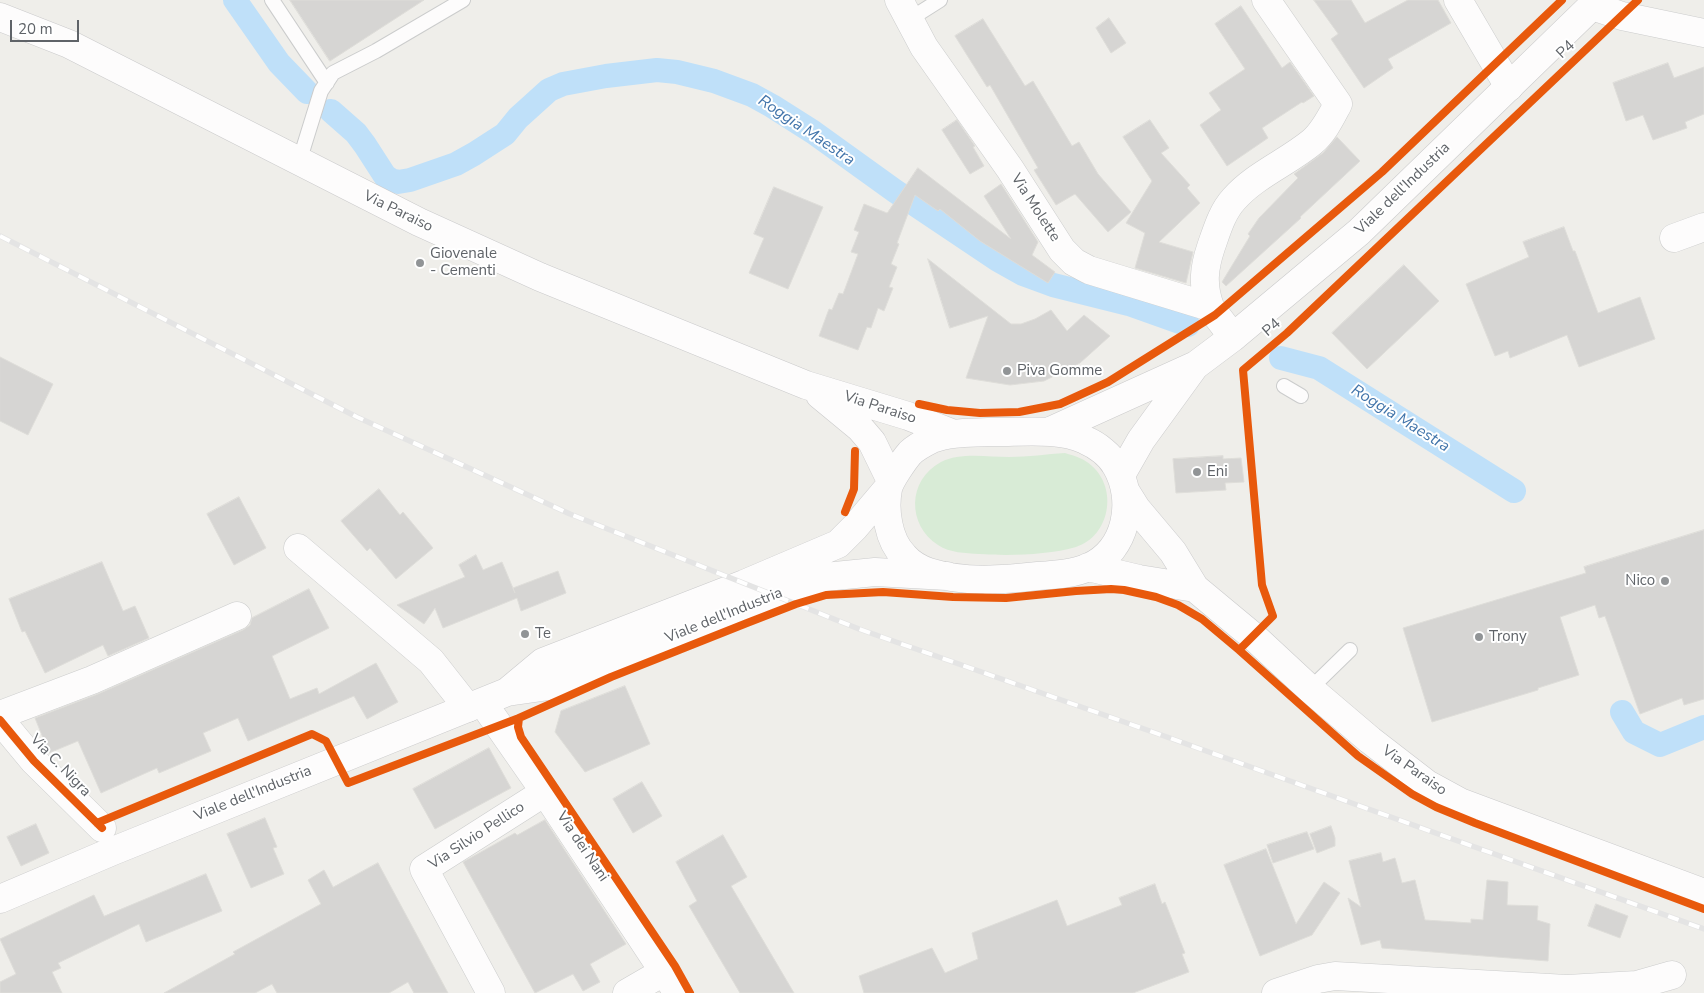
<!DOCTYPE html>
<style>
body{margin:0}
#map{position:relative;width:1704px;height:993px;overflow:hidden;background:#efeeea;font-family:"Nunito Sans",sans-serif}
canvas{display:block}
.scale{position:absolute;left:10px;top:20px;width:69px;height:22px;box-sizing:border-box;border:2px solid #5f6368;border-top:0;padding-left:6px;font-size:15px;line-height:18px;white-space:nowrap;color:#5f6368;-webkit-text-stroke:4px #fff;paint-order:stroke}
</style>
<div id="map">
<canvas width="1704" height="993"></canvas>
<div class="scale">20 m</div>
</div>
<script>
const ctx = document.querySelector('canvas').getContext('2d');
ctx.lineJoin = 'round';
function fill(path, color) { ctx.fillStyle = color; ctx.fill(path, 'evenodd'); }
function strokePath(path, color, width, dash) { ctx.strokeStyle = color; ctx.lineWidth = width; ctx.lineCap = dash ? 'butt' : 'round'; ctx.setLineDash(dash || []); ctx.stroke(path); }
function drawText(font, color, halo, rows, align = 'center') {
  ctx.font = font + ' "Nunito Sans",sans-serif'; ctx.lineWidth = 4; ctx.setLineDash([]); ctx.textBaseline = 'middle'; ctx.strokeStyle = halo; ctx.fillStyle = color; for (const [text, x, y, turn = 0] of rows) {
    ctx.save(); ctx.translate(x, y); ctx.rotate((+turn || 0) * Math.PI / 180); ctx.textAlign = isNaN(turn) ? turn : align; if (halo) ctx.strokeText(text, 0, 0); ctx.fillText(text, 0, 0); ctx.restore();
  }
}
const green = new Path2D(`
 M 1065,453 C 1075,456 1085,459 1092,466 C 1118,489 1110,536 1076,547 C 1049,555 1008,556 979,554 C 965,553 950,553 938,545 C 907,525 907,480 941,462 C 960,452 988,457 1009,457 C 1028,457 1047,454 1065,453 Z`);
const canal = new Path2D(`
 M 235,0 L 279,63 L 307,92
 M 331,111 L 356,133 L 365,145 L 385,176 L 391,180 L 398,182 L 410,180 L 456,164 L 474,154 L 505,134 L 518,118 L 549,90 L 563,84 L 606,76 L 657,70 L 677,72 L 714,81 L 752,95 L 772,106 L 813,132 L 895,191 L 998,260 L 1023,274 L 1053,285 L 1129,304 L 1188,325
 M 1281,358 L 1319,368 L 1514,491
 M 1622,712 L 1634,732 L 1660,745 L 1704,727`);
const building = new Path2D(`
 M 290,0 L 424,0 L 330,61 Z
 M 1314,0 L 1351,0 L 1365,23 L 1408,0 L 1438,0 L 1451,23 L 1388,59 L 1393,68 L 1364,88 L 1331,39 L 1338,34 Z
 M 1241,6 L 1282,68 L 1290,62 L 1314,96 L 1303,103 L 1302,102 L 1262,128 L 1268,138 L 1227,166 L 1200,125 L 1221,110 L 1209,93 L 1245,69 L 1215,24 Z
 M 1109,18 L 1126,43 L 1111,53 L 1096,28 Z
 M 983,19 L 1025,86 L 1033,81 L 1072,146 L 1079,142 L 1098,174 L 1131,212 L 1108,232 L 1075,194 L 1056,205 L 1034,170 L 1038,168 L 990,85 L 987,87 L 955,36 Z
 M 1668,63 L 1674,78 L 1704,67 L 1704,114 L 1685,122 L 1687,128 L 1653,140 L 1643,115 L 1626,121 L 1613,83 Z
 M 957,120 L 975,146 L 973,147 L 984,166 L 970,174 L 942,130 Z
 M 1150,120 L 1169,148 L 1161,153 L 1190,185 L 1187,188 L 1200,203 L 1159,242 L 1193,252 L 1186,283 L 1135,268 L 1145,233 L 1126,223 L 1152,181 L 1123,137 Z
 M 1337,137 L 1360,161 L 1300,217 L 1301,218 L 1226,286 L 1222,282 L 1250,236 L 1248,234 L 1259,218 L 1298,178 L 1294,174 L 1323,153 Z
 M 918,168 L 1011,239 L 984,196 L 1001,184 L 1038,242 L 1032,255 L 1055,272 L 1048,283 L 980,241 L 940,209 L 938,211 L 915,195 L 897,243 L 899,244 L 891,264 L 897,267 L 889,287 L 893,288 L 884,311 L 878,308 L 871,328 L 867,327 L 858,350 L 819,336 L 829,309 L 832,310 L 839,293 L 843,294 L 858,254 L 851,252 L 859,232 L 854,230 L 864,204 L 887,213 Z
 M 774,187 L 823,207 L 788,289 L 749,273 L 764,238 L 754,234 Z
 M 1564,227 L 1573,251 L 1575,251 L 1598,313 L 1640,297 L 1655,339 L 1579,367 L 1567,335 L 1510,358 L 1508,351 L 1495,356 L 1466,284 L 1529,257 L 1523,242 Z
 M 928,259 L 1011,324 L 1021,324 L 1035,319 L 1051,310 L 1067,331 L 1084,315 L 1110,336 L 1080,363 L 1044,381 L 1010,385 L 966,378 L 988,316 L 950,328 Z
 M 1404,265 L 1439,301 L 1367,369 L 1332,333 Z
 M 0,357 L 53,384 L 28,435 L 0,421 Z
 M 1223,456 L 1223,459 L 1241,458 L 1244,482 L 1225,483 L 1226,490 L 1176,493 L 1173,459 Z
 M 379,489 L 400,515 L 403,512 L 433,548 L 396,579 L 370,548 L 367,551 L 341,521 Z
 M 239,497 L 266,548 L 234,565 L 207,514 Z
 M 1704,530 L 1704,699 L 1684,705 L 1682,698 L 1640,714 L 1605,616 L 1599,618 L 1595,605 L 1560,617 L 1579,675 L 1538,688 L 1538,690 L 1432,722 L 1403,628 L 1586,573 L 1584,567 Z
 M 476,555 L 483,570 L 502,562 L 515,593 L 513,588 L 558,571 L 566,593 L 521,611 L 517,598 L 443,628 L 435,608 L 424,624 L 397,605 L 465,577 L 459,565 Z
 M 102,562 L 123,611 L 135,606 L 149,638 L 108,656 L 103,645 L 45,673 L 25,631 L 22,632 L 9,599 Z
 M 309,589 L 329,628 L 272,656 L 290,699 L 317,688 L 319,694 L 376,663 L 398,702 L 367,719 L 354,696 L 248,741 L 238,718 L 203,733 L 211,751 L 159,773 L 157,768 L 101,793 L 78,741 L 49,753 L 35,718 L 98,694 L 243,630 L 250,625 L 252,618 Z
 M 625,686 L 650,744 L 585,772 L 555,732 L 561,711 Z
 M 489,748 L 511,788 L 435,829 L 413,789 Z
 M 642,782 L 662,816 L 633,833 L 613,799 Z
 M 265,818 L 277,847 L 273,848 L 284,874 L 251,888 L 227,834 Z
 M 545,820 L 626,944 L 590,964 L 600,982 L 583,991 L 573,974 L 535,993 L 463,862 L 515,833 L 517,835 Z
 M 36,824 L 49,853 L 21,866 L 7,837 Z
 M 1331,826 L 1335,838 L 1335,846 L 1317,853 L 1310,834 Z
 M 1307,832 L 1314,849 L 1273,863 L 1267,845 Z
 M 723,835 L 747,877 L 731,886 L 794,993 L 740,993 L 689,906 L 697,901 L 676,862 Z
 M 1266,849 L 1296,924 L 1324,882 L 1340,893 L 1312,935 L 1260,956 L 1224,865 Z
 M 1381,853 L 1383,862 L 1395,858 L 1402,883 L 1415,880 L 1425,920 L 1471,923 L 1471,919 L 1483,920 L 1487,880 L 1508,882 L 1507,905 L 1538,906 L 1537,920 L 1550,924 L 1548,961 L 1382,948 L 1380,940 L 1361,945 L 1348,898 L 1361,907 L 1349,861 Z
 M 378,863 L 448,993 L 414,993 L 408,982 L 389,993 L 277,993 L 272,984 L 255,993 L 164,993 L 235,954 L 233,952 L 321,904 L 308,880 L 324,870 L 333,887 Z
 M 206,874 L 222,911 L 146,942 L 139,924 L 58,963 L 61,968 L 52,972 L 62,993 L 0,993 L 0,982 L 16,974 L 0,939 L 94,895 L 104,916 Z
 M 1155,884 L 1162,904 L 1165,902 L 1185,953 L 1182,954 L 1189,972 L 1133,993 L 864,993 L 859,976 L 932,948 L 945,973 L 978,959 L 972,933 L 1057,900 L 1067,926 L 1122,905 L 1119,898 Z
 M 1596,904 L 1628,916 L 1620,938 L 1588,926 Z`);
const lane = new Path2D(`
 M 272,0 L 327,83
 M 910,19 L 940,0
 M 299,162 L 321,91 L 333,73 L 376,51 L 463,0
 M 1284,386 L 1301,396
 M 1310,689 L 1350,650`);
const street = new Path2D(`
 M 899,0 L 924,47 L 1010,169 L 1062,250 L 1074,262 L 1089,270 L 1210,307 L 1233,337
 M 1458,0 L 1509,87
 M 1592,6 L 1622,16 L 1704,33
 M 1674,238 L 1704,227
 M 1210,307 C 1202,285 1204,268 1211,247 C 1217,230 1222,212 1234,199 C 1255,175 1288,162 1312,142 C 1324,132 1331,117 1338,104 L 1266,0
 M 298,548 L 431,661 L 468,708
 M 483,703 L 545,792 L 678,993
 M 0,715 L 92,680 L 237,616
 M 0,720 L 34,761 L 102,828
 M 491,993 L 424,869 L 545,792
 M 627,993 L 665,971
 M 1276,993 L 1318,979 L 1335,976 L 1567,989 L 1637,985 L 1672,975`);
const secondary = new Path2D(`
 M 0,17 L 69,44 L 419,222 L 540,277 L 806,385 L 908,416 L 954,434
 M 820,395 L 860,428 L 872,442 L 891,481
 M 988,432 C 1018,433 1058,427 1085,440 C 1097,445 1110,455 1116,466 C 1136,500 1127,550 1089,567 C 1073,574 1055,575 1038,576 C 1002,580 964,583 929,572 C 920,569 910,563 904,556 C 888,540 884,510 888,489 C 890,480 904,460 910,453 C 915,448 926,442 932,439 C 950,432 970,433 988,432 Z
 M 1048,432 L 1196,365 L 1232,338 L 1359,232 L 1598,0
 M 1121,475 L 1141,440 L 1194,367
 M 1126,492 L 1136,508 L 1173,552 L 1195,588 L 1254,637 L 1310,689 L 1370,740 L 1427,784 L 1460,802 L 1704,893
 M 1088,567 L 1139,579 L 1195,588
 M 507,692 L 543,662 L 744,584 L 838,544 L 855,527 L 888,488
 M 0,899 L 113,851 L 507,692 L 556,685 L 773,596 L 825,577 L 875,572 L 947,576`);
const rail = new Path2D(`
 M 0,236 L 357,417 L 570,514 L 859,629 L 1167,737 L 1704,929`);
const cycleway = new Path2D(`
 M 919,404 L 947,410 L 980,413 L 1019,412 L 1060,404 L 1108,382 L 1215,315 L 1382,172 L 1562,0
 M 845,512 L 854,489 L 855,451
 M 1239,650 L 1358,756 L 1412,794 L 1436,807 L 1475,823 L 1704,909
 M 519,718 L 518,727 L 521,737 L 675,966 L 690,993
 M 0,720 L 34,761 L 102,828
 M 97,823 L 312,734 L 326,741 L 348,783 L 519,718 L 611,677 L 747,623 L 796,604 L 826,595 L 883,592 L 953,597 L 1006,598 L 1076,591 L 1111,589 L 1124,590 L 1156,597 L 1178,605 L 1202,619 L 1239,650 L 1273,616 L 1262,585 L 1243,370 L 1287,333 L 1638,0`);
const markers = [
 [420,263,5,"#919496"],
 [1007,371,5,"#919496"],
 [1197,472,5,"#919496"],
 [1665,581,5,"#919496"],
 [525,634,5,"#919496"],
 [1479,637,5,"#919496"]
];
const streetNames = [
 ["P4",1566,50,-43],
 ["Viale dell'Industria",1403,189,-44],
 ["Via Molette",1035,208,57],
 ["Via Paraiso",398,212,26],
 ["P4",1272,328,-41],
 ["Via Paraiso",880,408,18],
 ["Viale dell'Industria",724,616,-22],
 ["Via C. Nigra",60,766,46],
 ["Via Paraiso",1414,771,35],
 ["Viale dell'Industria",253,794,-22],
 ["Via Silvio Pellico",477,836,-33],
 ["Via dei Nani",582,847,56]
];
const poiNames = [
 ["Giovenale",430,254],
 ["- Cementi",430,271],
 ["Piva Gomme",1017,371],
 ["Eni",1207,472],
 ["Nico",1655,581,"right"],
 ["Te",535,634],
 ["Trony",1489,637]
];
const waterNames = [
 ["Roggia Maestra",806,131,34],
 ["Roggia Maestra",1400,419,32]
];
fill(green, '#d8ebd6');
strokePath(canal, '#bfe0f9', 24);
fill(building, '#d6d5d3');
strokePath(building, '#deddd9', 1);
strokePath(lane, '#cbcccc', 16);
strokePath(street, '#cbcccc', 29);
strokePath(secondary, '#cacacb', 29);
strokePath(lane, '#fdfcfc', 14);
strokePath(street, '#fdfcfc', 28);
strokePath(secondary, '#fdfcfc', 28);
strokePath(rail, '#e4e4e4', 5.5);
strokePath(rail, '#fff', 4, [11]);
strokePath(cycleway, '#e8590c', 8);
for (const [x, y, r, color] of markers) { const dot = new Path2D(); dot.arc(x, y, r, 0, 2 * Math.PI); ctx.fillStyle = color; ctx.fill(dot); strokePath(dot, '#fff', 2); }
drawText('15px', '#5f6368', '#fff', streetNames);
drawText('15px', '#5f6368', '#fff', poiNames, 'left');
drawText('italic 16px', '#4174aa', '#fff', waterNames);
</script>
